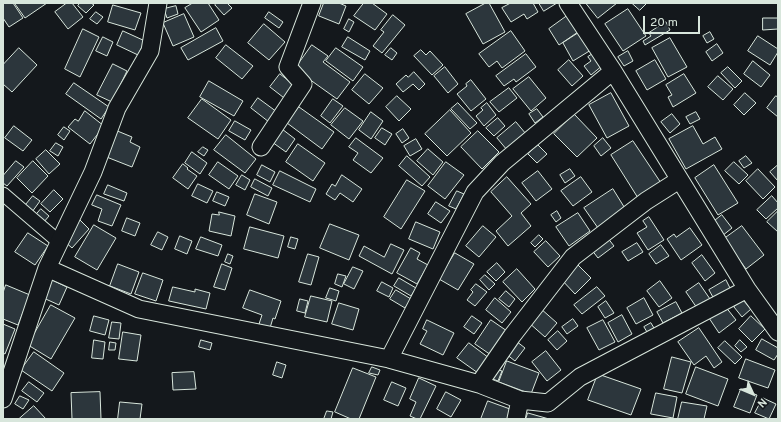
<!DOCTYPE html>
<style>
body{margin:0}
#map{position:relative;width:781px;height:422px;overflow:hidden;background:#14181c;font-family:Overpass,sans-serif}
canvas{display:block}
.frame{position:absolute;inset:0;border:4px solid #d8e6dc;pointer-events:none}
.north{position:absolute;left:733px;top:374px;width:40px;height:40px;-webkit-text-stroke:3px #14181c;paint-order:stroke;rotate:134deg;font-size:11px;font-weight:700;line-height:16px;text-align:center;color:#d8e6dc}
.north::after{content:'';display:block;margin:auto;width:14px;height:18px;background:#d8e6dc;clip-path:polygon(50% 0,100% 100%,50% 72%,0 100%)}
.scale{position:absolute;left:643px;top:16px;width:57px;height:18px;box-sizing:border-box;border:2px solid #d8e6dc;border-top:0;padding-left:5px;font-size:12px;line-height:14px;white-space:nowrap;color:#d8e6dc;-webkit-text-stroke:3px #14181c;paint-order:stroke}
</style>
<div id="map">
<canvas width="781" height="422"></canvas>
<div class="frame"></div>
<div class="north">N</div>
<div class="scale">20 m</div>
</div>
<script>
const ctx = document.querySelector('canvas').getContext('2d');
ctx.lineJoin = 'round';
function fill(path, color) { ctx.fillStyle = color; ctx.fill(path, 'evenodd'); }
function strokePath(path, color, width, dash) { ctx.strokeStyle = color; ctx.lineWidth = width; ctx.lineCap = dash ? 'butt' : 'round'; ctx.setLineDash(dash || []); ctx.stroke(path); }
const building = new Path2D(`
 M 3,3 L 13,3 L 23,18 L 9,27 L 3,18 Z
 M 17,3 L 47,3 L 25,18 L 15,4 Z
 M 67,3 L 72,3 L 83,17 L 68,29 L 55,12 Z
 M 80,3 L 91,3 L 94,5 L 86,13 L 78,6 Z
 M 193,3 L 208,3 L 219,20 L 201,32 L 185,8 Z
 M 217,3 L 227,3 L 232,8 L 224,15 L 215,5 Z
 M 324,3 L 339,3 L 346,6 L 339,24 L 319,16 Z
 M 364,3 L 372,3 L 387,14 L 375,30 L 354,16 Z
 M 486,3 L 489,3 L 505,32 L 483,44 L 466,14 Z
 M 511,3 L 533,3 L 538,12 L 527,19 L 524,14 L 511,22 L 502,8 Z
 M 539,3 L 557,3 L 544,11 Z
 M 586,3 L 617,3 L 598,18 Z
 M 632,3 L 647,3 L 640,10 Z
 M 113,5 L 141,13 L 135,30 L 108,22 Z
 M 176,6 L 178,14 L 167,18 L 164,9 Z
 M 628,9 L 646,36 L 623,51 L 605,24 Z
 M 96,12 L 103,17 L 97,24 L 90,19 Z
 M 269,12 L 283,22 L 279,28 L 265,18 Z
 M 184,14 L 194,37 L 173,46 L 163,23 Z
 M 393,15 L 405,25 L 382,53 L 373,46 L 384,32 L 381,30 Z
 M 567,16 L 578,32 L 559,45 L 549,29 Z
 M 763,18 L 778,18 L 778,29 L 763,30 Z
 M 349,19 L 354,22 L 349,32 L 344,29 Z
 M 666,22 L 670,30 L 645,45 L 643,41 L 651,36 L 649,33 Z
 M 264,24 L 285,42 L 269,60 L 248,43 Z
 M 216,28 L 223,41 L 188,60 L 181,48 Z
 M 83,29 L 99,37 L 80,77 L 65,69 Z
 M 123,31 L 145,41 L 138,55 L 117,45 Z
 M 511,31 L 525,51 L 502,68 L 497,61 L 489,67 L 479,54 Z
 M 580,32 L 591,50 L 573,61 L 563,43 Z
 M 710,32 L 714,39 L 707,43 L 703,36 Z
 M 758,36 L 778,49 L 778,52 L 770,65 L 748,51 Z
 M 103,37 L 113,42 L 107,56 L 96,51 Z
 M 348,37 L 370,51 L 365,60 L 342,47 Z
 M 670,38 L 687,67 L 668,77 L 652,48 Z
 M 717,44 L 723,53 L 712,61 L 706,52 Z
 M 226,45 L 253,66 L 242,79 L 216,58 Z
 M 312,45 L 328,56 L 323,62 L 350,82 L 337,99 L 295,69 Z
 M 19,48 L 37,65 L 12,92 L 3,84 L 3,65 Z
 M 336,48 L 363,67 L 353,81 L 326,61 Z
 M 391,48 L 397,53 L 392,60 L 385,55 Z
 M 421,50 L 426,55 L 430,51 L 443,65 L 432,75 L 414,56 Z
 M 628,51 L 633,61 L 624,66 L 618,57 Z
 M 594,53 L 603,65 L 591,75 L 584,66 L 591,61 L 588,57 Z
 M 526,54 L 536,67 L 516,82 L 514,79 L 504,86 L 496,76 Z
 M 569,60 L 583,76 L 572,86 L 558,70 Z
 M 655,60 L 666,79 L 647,90 L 636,71 Z
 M 753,61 L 770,75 L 761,87 L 744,74 Z
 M 113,64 L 127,71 L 112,102 L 97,95 Z
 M 445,67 L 458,84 L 448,93 L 434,76 Z
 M 728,67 L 742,81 L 735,88 L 721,73 Z
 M 414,72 L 425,84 L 419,90 L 413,84 L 403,92 L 396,84 L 406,75 L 408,77 Z
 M 280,74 L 298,88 L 288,101 L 270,87 Z
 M 365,74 L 383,88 L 369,104 L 352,90 Z
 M 684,74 L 696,93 L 673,107 L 668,97 L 672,95 L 666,85 Z
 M 718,76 L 733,89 L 723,100 L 708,87 Z
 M 529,77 L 546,98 L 531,111 L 513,89 Z
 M 471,80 L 486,99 L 471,111 L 457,94 L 467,86 L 466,84 Z
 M 209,81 L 243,101 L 234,116 L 200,97 Z
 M 74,83 L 109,107 L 101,119 L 66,94 Z
 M 509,88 L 517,98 L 499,112 L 490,102 Z
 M 611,93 L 629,126 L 607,138 L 589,105 Z
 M 745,93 L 756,103 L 744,115 L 734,105 Z
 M 397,96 L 411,109 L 399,121 L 386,107 Z
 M 776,96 L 778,97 L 778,117 L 767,108 Z
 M 258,98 L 277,112 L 269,122 L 251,108 Z
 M 202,99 L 231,120 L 218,139 L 188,118 Z
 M 333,99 L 343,106 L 330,123 L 321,116 Z
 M 458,103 L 477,123 L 470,129 L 451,109 Z
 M 487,103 L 496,115 L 484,126 L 476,116 L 483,110 L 481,108 Z
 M 299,107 L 334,132 L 322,149 L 287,123 Z
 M 345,108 L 363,121 L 349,139 L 331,125 Z
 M 537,109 L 543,117 L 535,123 L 529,114 Z
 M 450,110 L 471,133 L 447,156 L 425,134 Z
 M 85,111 L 104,126 L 90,144 L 68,127 L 75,119 L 78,121 Z
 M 371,112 L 383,121 L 371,139 L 359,130 Z
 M 696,112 L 700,119 L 690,124 L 686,117 Z
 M 574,114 L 597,138 L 577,157 L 554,134 Z
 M 672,114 L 680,124 L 670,133 L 661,122 Z
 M 498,118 L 505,126 L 494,136 L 486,128 Z
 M 235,121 L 251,130 L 245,140 L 229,131 Z
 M 516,122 L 526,134 L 507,150 L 497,138 Z
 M 14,126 L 32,140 L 23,151 L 5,138 Z
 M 693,126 L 703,144 L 715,137 L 722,149 L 686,169 L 669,139 Z
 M 64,127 L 70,131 L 64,140 L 58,135 Z
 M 382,128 L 392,134 L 385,145 L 375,138 Z
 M 282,129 L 295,139 L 286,152 L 272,142 Z
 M 403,129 L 409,138 L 402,143 L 396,134 Z
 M 115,130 L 132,137 L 130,142 L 140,147 L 132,167 L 104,156 Z
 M 478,131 L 499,152 L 482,169 L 461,147 Z
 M 226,135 L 256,159 L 245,173 L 214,150 Z
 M 356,138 L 383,158 L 371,173 L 353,160 L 358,153 L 349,147 Z
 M 603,138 L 611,148 L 601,156 L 594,146 Z
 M 416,139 L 422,149 L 410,156 L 404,146 Z
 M 633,141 L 661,183 L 638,198 L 611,155 Z
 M 56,143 L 63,147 L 58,156 L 50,151 Z
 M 298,144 L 325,163 L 313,181 L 286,162 Z
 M 538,145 L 547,154 L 537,163 L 528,154 Z
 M 203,147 L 208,150 L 204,156 L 198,152 Z
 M 428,149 L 443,162 L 433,175 L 417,161 Z
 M 46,150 L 60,164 L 49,174 L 36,159 Z
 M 192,152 L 207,163 L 200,174 L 185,163 Z
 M 407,156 L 430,177 L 422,186 L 399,166 Z
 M 746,156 L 752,163 L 744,168 L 739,161 Z
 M 16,161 L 24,167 L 7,186 L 3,183 L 3,176 Z
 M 33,161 L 48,176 L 32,193 L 17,178 Z
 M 218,162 L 238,176 L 229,189 L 209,175 Z
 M 446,162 L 464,175 L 445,199 L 428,186 Z
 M 734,162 L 748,175 L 739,184 L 725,171 Z
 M 183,164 L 188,168 L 187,169 L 197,176 L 188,189 L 173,178 Z
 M 262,165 L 275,172 L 270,182 L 257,175 Z
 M 714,165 L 738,203 L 718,215 L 695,178 Z
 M 778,165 L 778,181 L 770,172 Z
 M 570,169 L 575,176 L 565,183 L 560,175 Z
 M 758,169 L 775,187 L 763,199 L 746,181 Z
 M 280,171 L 316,189 L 310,202 L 273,185 Z
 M 538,171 L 552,189 L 536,201 L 522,183 Z
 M 242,175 L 250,180 L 245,190 L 236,185 Z
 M 342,175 L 362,189 L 353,202 L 340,193 L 335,200 L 326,194 L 332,184 L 335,186 Z
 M 507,177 L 531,204 L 521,213 L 531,226 L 508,246 L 496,231 L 512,216 L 491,192 Z
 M 581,177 L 592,192 L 573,206 L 561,191 Z
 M 255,179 L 272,188 L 268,196 L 251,187 Z
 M 407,180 L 425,191 L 401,229 L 384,217 Z
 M 198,184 L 213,191 L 207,203 L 192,196 Z
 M 108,185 L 127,193 L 124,201 L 104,194 Z
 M 613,189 L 626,210 L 598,228 L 584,208 Z
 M 54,190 L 63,199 L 50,212 L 41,204 Z
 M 457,191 L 464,194 L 456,209 L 449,206 Z
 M 217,192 L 229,197 L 225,206 L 213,201 Z
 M 255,194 L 277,202 L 269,224 L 247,215 Z
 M 97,195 L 121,205 L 112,226 L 98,221 L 102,209 L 92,205 Z
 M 33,196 L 40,201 L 32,212 L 24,207 Z
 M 772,196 L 778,203 L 778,208 L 766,219 L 757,210 Z
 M 436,202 L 450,211 L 441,223 L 428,214 Z
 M 41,209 L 49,216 L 43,223 L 35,216 Z
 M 557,211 L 561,218 L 556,222 L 551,215 Z
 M 778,211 L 778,232 L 767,222 Z
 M 219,212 L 235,216 L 231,236 L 209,231 L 212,214 L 219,215 Z
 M 578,213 L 590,231 L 569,246 L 556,227 Z
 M 722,215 L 732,228 L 722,236 L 712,223 Z
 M 649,217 L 664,240 L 648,250 L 637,233 L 647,227 L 643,221 Z
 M 127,218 L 140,223 L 135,236 L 122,231 Z
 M 80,220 L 89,229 L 72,248 L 63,240 Z
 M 416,222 L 440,232 L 433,249 L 409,239 Z
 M 330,224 L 359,235 L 349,260 L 320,248 Z
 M 94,225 L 116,238 L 97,270 L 75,257 Z
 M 483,226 L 496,237 L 479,257 L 466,246 Z
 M 742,226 L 764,255 L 746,269 L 724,239 Z
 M 250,227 L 284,236 L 278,258 L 244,249 Z
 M 690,228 L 702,245 L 681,260 L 667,239 L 674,234 L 676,237 Z
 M 158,232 L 168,237 L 162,250 L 151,245 Z
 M 28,233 L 48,246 L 35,265 L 15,252 Z
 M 539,235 L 543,239 L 535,247 L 531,243 Z
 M 180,236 L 192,241 L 187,254 L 175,249 Z
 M 201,237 L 222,245 L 218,256 L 196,249 Z
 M 291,237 L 298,239 L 295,249 L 288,247 Z
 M 607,237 L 614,246 L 598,258 L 591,249 Z
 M 546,241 L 560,256 L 548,267 L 534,252 Z
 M 637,243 L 643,252 L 628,261 L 622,252 Z
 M 391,244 L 404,250 L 392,274 L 359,256 L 364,246 L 384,257 Z
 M 661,245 L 669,256 L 656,264 L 649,254 Z
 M 411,248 L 420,253 L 417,259 L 428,265 L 417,284 L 397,273 Z
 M 455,253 L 474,264 L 458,290 L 439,279 Z
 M 228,254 L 233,256 L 230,264 L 225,262 Z
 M 308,254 L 319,257 L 311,285 L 299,282 Z
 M 702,255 L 715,273 L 705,281 L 692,263 Z
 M 497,263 L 505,272 L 496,281 L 487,272 Z
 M 576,263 L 591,278 L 575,294 L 560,278 Z
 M 118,264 L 139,272 L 131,294 L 110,286 Z
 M 222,264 L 232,268 L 225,290 L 214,287 Z
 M 353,267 L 363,271 L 354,289 L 344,284 Z
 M 517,269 L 535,289 L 522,302 L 503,282 Z
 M 143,273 L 163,280 L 156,301 L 135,294 Z
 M 338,274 L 346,276 L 342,287 L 335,284 Z
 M 485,275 L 495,284 L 489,290 L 480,280 Z
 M 48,278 L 67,287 L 59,305 L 39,296 Z
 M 399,278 L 416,288 L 411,296 L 394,286 Z
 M 726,280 L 731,290 L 714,299 L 709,290 Z
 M 660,281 L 672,298 L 659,307 L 647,291 Z
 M 382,282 L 393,288 L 389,297 L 377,291 Z
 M 699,283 L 710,299 L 697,308 L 686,292 Z
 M 476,284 L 487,292 L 475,306 L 467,300 L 473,292 L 471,290 Z
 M 6,285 L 30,295 L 18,325 L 3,319 L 3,293 Z
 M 173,287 L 195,292 L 195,289 L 210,293 L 206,309 L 169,301 Z
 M 597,287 L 605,296 L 582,314 L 574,305 Z
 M 330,288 L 339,291 L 336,301 L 326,298 Z
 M 250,290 L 281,301 L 275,319 L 273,318 L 270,328 L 259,324 L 262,315 L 243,308 Z
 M 396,290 L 411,299 L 405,308 L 390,299 Z
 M 506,291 L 515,299 L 509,307 L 499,299 Z
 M 311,296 L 332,301 L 327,322 L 305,317 Z
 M 495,298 L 511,312 L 502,323 L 486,310 Z
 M 644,298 L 653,315 L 636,324 L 627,308 Z
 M 300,299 L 308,301 L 305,313 L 297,311 Z
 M 743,300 L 751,309 L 742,317 L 734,307 Z
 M 606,301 L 614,313 L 605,318 L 598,307 Z
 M 676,302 L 682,313 L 663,323 L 657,312 Z
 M 339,303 L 359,309 L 353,330 L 332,324 Z
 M 51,305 L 75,318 L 51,359 L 28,345 Z
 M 725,306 L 736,320 L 719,333 L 709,318 Z
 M 540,308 L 557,323 L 545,337 L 528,322 Z
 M 622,315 L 632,334 L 618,342 L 608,323 Z
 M 94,316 L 109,320 L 105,335 L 90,331 Z
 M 472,316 L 482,323 L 474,334 L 464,327 Z
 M 751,316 L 765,329 L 752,342 L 739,329 Z
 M 573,319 L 578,326 L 567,334 L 562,327 Z
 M 427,320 L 454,333 L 443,355 L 420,344 L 427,331 L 423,329 Z
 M 491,320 L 507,331 L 491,355 L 475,344 Z
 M 603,320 L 615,342 L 599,350 L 587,328 Z
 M 112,322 L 121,323 L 119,339 L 109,338 Z
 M 651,323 L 654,328 L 647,332 L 644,327 Z
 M 3,324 L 15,329 L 5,354 L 3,353 Z
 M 699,328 L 722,362 L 714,368 L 706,356 L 694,365 L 678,342 Z
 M 558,331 L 567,341 L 557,350 L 548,340 Z
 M 123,332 L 141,335 L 137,361 L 119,359 Z
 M 762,339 L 778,348 L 778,354 L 774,360 L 756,350 Z
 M 94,340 L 105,342 L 103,359 L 92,358 Z
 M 201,340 L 212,343 L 210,350 L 199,347 Z
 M 740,340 L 747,347 L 741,352 L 735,346 Z
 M 516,341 L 525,348 L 515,361 L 506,354 Z
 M 725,341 L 742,357 L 735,364 L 718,348 Z
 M 110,342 L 116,343 L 115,350 L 109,350 Z
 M 469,343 L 489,358 L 478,373 L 457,358 Z
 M 546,351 L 561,370 L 547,381 L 532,362 Z
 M 34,352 L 64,373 L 52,391 L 21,370 Z
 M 672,357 L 691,362 L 682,393 L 664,389 Z
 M 746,359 L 775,370 L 768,388 L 739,378 Z
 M 507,361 L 539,373 L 531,394 L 499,382 Z
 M 277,362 L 286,365 L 282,378 L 273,375 Z
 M 372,367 L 380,370 L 378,375 L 369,373 Z
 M 696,367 L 728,379 L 718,406 L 686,394 Z
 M 353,368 L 376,377 L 359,419 L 351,419 L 335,412 Z
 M 494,368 L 502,371 L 498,381 L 490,378 Z
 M 194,372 L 196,389 L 173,390 L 172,373 Z
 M 598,374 L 641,389 L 631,415 L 588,400 Z
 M 419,378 L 436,386 L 420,419 L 417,419 L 410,416 L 416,402 L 410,399 Z
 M 29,382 L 44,393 L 37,402 L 22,391 Z
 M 392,382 L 406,388 L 398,406 L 384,400 Z
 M 741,389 L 757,395 L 750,413 L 734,407 Z
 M 100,392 L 101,419 L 72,419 L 71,393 Z
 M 446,392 L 461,400 L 451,417 L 437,409 Z
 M 656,393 L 677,397 L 673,418 L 651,414 Z
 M 20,396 L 29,400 L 23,409 L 15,404 Z
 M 763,398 L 776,404 L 769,419 L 755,413 Z
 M 488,401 L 510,409 L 507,419 L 481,419 Z
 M 120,402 L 142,404 L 140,419 L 118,419 Z
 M 682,402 L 707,406 L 704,419 L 678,419 Z
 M 34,406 L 46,419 L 19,419 Z
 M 327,411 L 333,412 L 331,419 L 324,419 Z
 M 528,413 L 549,419 L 526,419 Z`);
const pedestrian = new Path2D(`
 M 3,194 L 59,242`);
const minor = new Path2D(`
 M 568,3 L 613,71 L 747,289 L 778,332
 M 261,147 L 303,84 L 288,67 L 312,3
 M 47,268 L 139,309 L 389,359 L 479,384 L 520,400 L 548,403 L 580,377 L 747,289
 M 389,359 L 475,192 L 502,163 L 613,71
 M 479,384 L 512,336 L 573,257 L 646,201 L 679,180
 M 3,399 L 47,268 L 93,172 L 117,108 L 150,51 L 158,3
 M 516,419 L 520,400`);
fill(building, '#2c363c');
strokePath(building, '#d8e6dc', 1);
strokePath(pedestrian, '#d8e6dc', 15);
strokePath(minor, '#d8e6dc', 19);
strokePath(pedestrian, '#14181c', 13);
strokePath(minor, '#14181c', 17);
</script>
